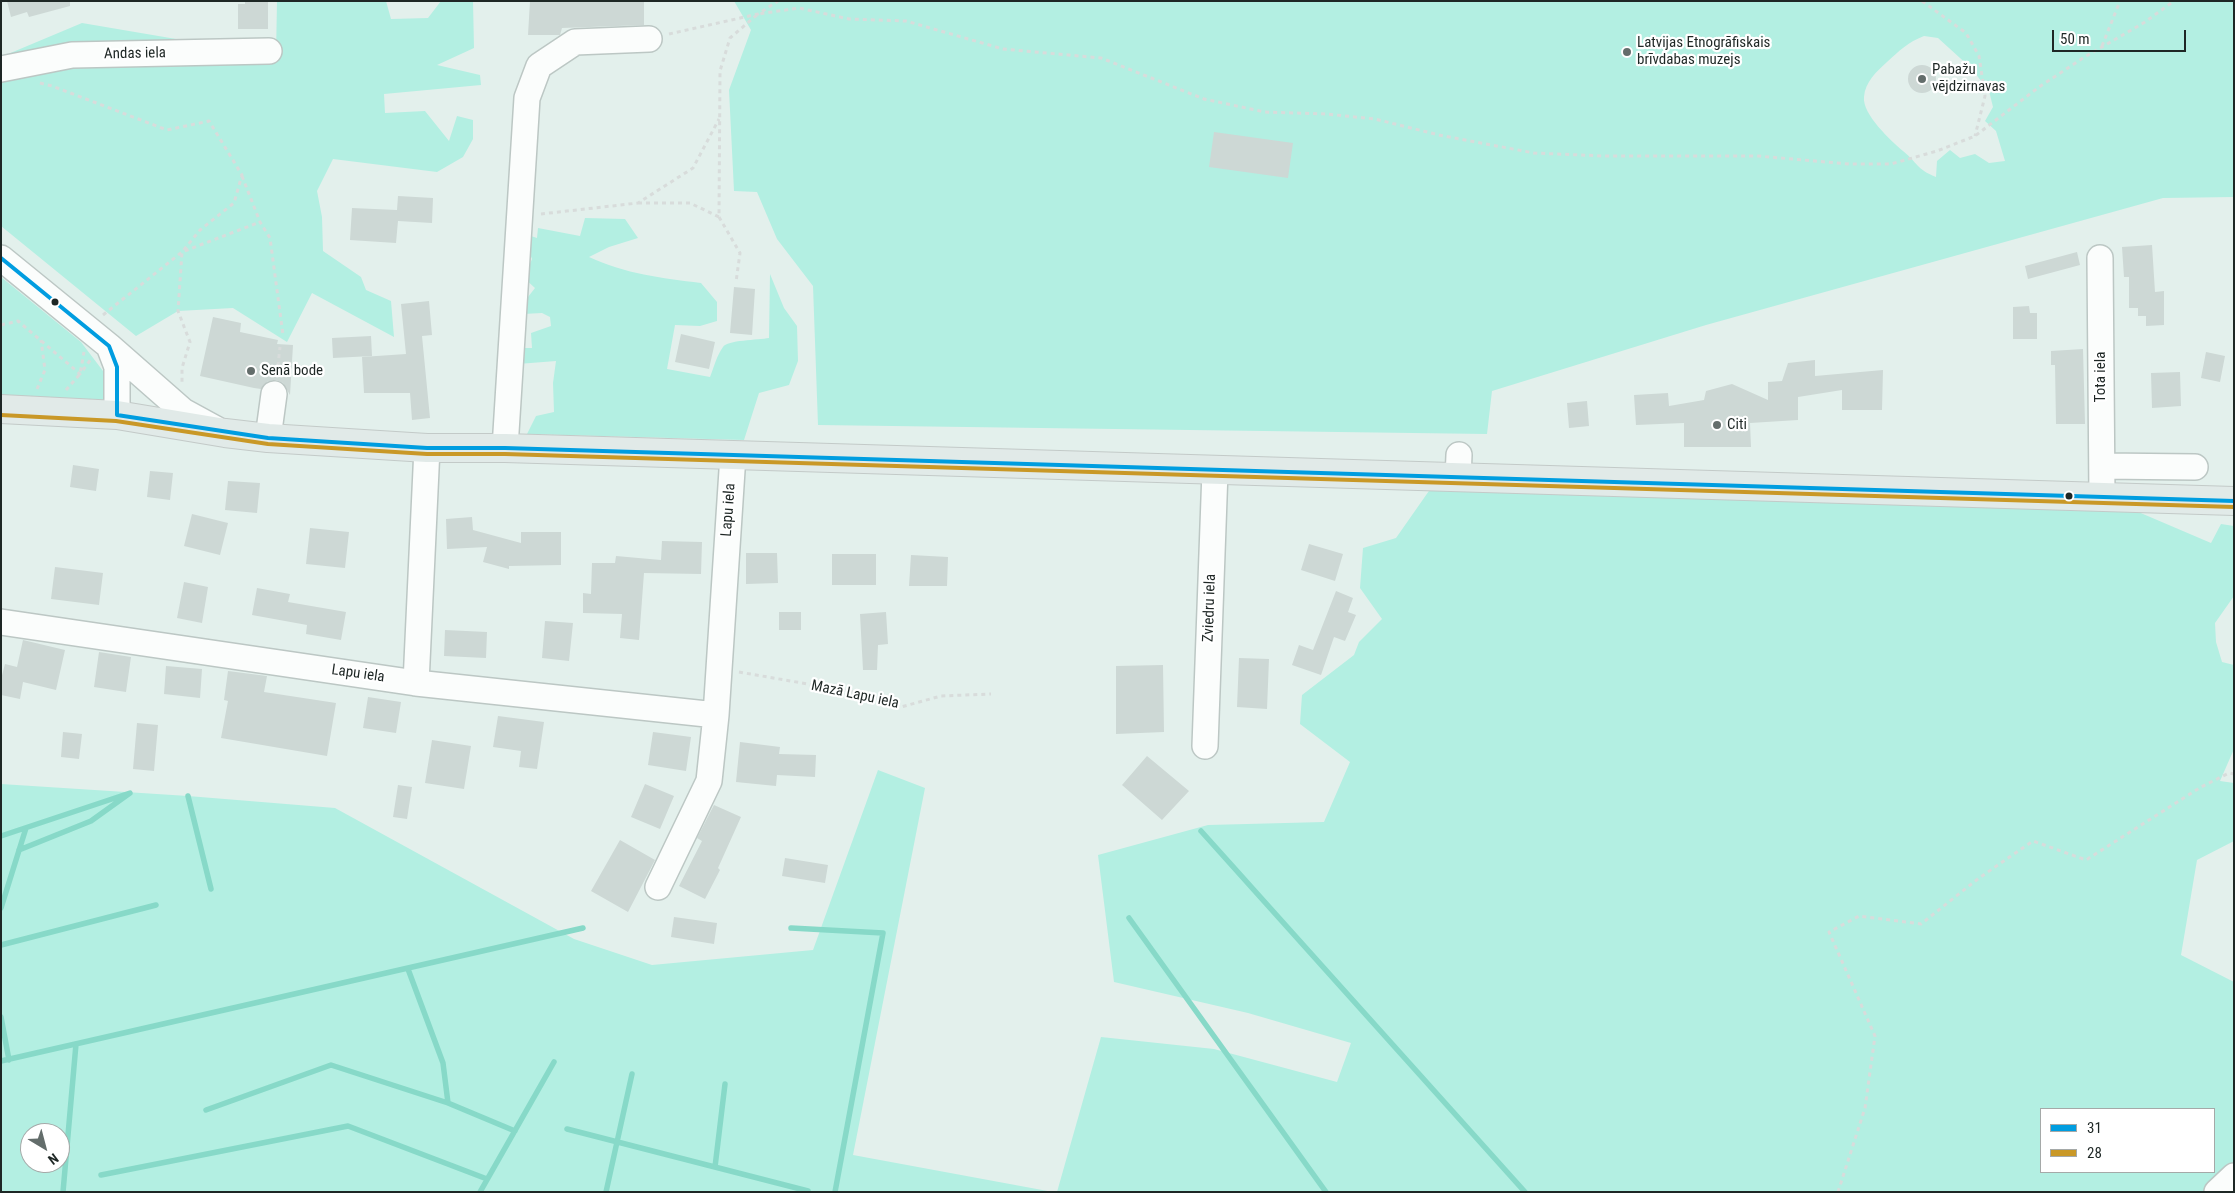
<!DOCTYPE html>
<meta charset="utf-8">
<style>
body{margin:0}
#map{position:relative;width:2235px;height:1193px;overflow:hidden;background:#e3f0ec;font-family:"Roboto Condensed",sans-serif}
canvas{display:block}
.frame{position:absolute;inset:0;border:2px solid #1e2725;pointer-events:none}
.legend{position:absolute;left:2040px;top:1108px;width:175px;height:65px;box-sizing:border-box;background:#fff;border:1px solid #a5a9a8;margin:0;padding:6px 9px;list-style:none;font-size:15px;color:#1e2725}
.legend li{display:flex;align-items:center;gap:10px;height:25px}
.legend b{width:25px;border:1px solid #a5a9a8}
.north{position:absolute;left:20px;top:1123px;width:50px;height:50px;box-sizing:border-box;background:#fff;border:1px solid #a5a9a8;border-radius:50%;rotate:143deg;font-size:14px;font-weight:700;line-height:20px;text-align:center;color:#1e2725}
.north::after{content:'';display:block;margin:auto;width:18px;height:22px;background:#636d6b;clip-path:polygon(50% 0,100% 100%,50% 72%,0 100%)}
.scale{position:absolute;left:2052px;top:30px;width:134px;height:22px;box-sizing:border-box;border:2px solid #1e2725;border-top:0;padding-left:6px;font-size:15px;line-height:18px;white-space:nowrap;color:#1e2725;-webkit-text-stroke:4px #fff;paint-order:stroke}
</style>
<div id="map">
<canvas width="2235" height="1193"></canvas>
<div class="frame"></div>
<ul class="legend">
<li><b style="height:6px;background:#009de0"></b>31</li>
<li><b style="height:6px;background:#c99827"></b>28</li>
</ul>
<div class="north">N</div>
<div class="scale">50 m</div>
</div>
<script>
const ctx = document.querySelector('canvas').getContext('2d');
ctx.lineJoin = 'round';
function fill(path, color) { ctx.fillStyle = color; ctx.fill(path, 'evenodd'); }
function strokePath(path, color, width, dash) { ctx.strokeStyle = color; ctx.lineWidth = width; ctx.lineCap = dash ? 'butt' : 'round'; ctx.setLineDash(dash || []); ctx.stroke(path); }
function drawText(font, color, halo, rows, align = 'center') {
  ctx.font = font + ' "Roboto Condensed",sans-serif'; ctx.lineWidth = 4.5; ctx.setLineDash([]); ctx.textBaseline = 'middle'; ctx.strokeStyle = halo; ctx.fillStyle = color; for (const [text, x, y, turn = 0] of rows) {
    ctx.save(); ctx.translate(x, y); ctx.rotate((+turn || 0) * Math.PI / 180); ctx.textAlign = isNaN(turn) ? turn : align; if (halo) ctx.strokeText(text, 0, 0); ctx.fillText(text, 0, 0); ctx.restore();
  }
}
const green = new Path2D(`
 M 277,1 L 386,1 L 391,19 L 428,18 L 441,1 L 473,1 L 474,48 L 437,65 L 480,75 L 481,85 L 384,94 L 385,113 L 425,111 L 449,141 L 457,116 L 473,120 L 473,139 L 463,157 L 437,172 L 333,159 L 317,191 L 322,217 L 323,251 L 361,277 L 366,290 L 391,301 L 394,337 L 312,293 L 287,342 L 233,308 L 178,311 L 136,336 L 1,226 L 1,57 L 82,23 L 276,56 Z
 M 734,1 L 2234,1 L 2234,197 L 2163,198 L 1706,325 L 1492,391 L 1487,434 L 818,425 L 813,286 L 777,239 L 757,192 L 734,191 L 729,90 L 751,30 ZM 1924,36 L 1938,38 L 1971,68 L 1989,91 L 1993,107 L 1985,121 L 1996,131 L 2005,161 L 1989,163 L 1975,154 L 1960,158 L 1950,150 L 1937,161 L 1936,177 C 1916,169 1918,163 1903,151 C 1891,141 1862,114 1864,97 C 1865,82 1877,71 1887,62 C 1899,51 1908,42 1924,36 Z
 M 585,218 L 625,219 L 638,238 L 609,247 L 589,257 C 626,274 661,278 701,283 L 717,302 L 717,321 L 700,326 L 675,325 L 667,369 L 710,377 C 714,367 717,355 723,347 C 727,340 758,340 769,338 L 770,274 L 784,308 L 797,326 L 798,361 L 789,385 L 759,393 L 744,440 L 527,434 L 536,416 L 554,412 L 553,383 L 556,361 L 518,364 L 519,348 L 532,348 L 531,333 L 551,326 L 550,317 L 542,313 L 523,314 L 528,297 L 535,288 L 524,278 L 532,259 L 526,245 L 525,234 L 537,238 L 538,228 L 580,236 Z
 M 1,277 L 81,342 L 103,371 L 110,409 L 1,402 Z
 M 1431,488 L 2129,508 L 2211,543 L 2221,524 L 2234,526 L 2234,596 L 2215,623 L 2216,642 L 2222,662 L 2234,665 L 2234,749 L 2220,781 L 2234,783 L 2234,841 L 2197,860 L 2181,955 L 2234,982 L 2234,1170 L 2211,1192 L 1057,1192 L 1101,1037 L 1214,1049 L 1337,1082 L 1351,1043 L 1248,1013 L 1114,982 L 1098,855 L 1208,825 L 1324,822 L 1350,762 L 1300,724 L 1302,695 L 1354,655 L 1359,642 L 1382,619 L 1360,588 L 1363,548 L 1396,538 ZM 2041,1109 L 2214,1109 L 2214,1172 L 2041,1172 Z
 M 878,770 L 925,788 L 853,1155 L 1053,1192 L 1,1192 L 1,784 L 188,796 L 335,808 L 574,939 L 652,965 L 813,950 ZM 30,1133 L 60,1133 L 60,1163 L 30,1163 Z`);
const stream = new Path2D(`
 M 188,796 L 211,889
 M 1201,831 L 1525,1192
 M 1,836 L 130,793 L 91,821 L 19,850
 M 1,908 L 26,828
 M 1129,918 L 1326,1192
 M 791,928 L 883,933 L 835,1192
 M 1,945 L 156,905
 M 408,969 L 443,1063 L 448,1103
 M 1,1017 L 9,1060
 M 1,1061 L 583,928
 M 206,1110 L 331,1065 L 448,1103 L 515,1131
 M 567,1129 L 808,1191
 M 715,1167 L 725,1084
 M 101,1175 L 348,1126 L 487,1179
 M 63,1192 L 76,1044
 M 480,1192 L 554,1062
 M 606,1192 L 632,1074`);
const building = new Path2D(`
 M 7,1 L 70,1 L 70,6 L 29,17 L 27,12 L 11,17 Z
 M 245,1 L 268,1 L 268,29 L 238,29 L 238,4 L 245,4 Z
 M 530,1 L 644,1 L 644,25 L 562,28 L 560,35 L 528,35 Z
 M1908 79a14 14 0 1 1 28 0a14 14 0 1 1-28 0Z
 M 1214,132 L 1293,143 L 1288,178 L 1209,167 Z
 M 398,196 L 433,198 L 432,223 L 398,221 L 396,243 L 350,240 L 352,208 L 397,210 Z
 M 2152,245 L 2155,292 L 2164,291 L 2164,325 L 2146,326 L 2146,316 L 2138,316 L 2138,308 L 2129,308 L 2129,277 L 2124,277 L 2122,247 Z
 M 2077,252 L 2080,265 L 2028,279 L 2025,266 Z
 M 734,287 L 755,289 L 752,335 L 730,333 Z
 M 429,301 L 432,335 L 422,336 L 430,418 L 412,420 L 410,393 L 364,393 L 362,357 L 406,354 L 401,304 Z
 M 2029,306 L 2030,313 L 2037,313 L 2037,339 L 2013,339 L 2013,307 Z
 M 213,317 L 241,323 L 240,332 L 278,340 L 277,344 L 293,345 L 290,395 L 283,383 L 276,380 L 268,381 L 261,389 L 254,388 L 200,376 Z
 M 681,334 L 715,342 L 709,369 L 675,362 Z
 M 371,336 L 372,356 L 333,358 L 332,338 Z
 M 2083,349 L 2085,424 L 2056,424 L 2055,365 L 2051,365 L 2051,351 Z
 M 2206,352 L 2225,356 L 2220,382 L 2201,378 Z
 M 1815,360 L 1815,376 L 1883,370 L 1882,410 L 1842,410 L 1842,390 L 1798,397 L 1798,420 L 1750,423 L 1751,447 L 1684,447 L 1684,423 L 1636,425 L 1634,395 L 1668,393 L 1669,406 L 1704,400 L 1706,391 L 1732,384 L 1768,400 L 1768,382 L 1782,381 L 1788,363 Z
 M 2180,372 L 2181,406 L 2152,408 L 2151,373 Z
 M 1587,401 L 1589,426 L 1569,428 L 1567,403 Z
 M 73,465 L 99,469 L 96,491 L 70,487 Z
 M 150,471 L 173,473 L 170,500 L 147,497 Z
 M 228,481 L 260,483 L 257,513 L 225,510 Z
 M 192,514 L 228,523 L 220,555 L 184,546 Z
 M 472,517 L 473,530 L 521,543 L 521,532 L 561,532 L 561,565 L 509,566 L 509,569 L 483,562 L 487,547 L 447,549 L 446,519 Z
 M 310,528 L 349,532 L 345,568 L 306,564 Z
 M 662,541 L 702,542 L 701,574 L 644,573 L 639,640 L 620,638 L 622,614 L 583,613 L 583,593 L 591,594 L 592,563 L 615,563 L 616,556 L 661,560 Z
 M 1309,544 L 1343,554 L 1335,581 L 1301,570 Z
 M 746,553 L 777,553 L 778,583 L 746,584 Z
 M 832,554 L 876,554 L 876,585 L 832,585 Z
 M 911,555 L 948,557 L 947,586 L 909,586 Z
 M 55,567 L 103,573 L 99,605 L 51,599 Z
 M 184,582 L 208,587 L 202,623 L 177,618 Z
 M 257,588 L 290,594 L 288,602 L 346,612 L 341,640 L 306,634 L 307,625 L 252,615 Z
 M 1336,591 L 1353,598 L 1348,612 L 1356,615 L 1345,641 L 1334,637 L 1321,675 L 1292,665 L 1299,645 L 1313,650 Z
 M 779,612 L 801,612 L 801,630 L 779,630 Z
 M 886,612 L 888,644 L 878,645 L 877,670 L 863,670 L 860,614 Z
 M 545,621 L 573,623 L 569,661 L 542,658 Z
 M 445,630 L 487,632 L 486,658 L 444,656 Z
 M 23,640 L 65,650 L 56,690 L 23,682 L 20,699 L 1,695 L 1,679 L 5,664 L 17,667 Z
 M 99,652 L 131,657 L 126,692 L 94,687 Z
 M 1239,658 L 1269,659 L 1267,709 L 1237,707 Z
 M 1163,665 L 1164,732 L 1116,734 L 1116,666 Z
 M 166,666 L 202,669 L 200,698 L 164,694 Z
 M 228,671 L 267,676 L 264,692 L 336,703 L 327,756 L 221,738 L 228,701 L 224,700 Z
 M 368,697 L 401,702 L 396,733 L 363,728 Z
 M 498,716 L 544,722 L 537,769 L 519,767 L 521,751 L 493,747 Z
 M 137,723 L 158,725 L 154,771 L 133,769 Z
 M 63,732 L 82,734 L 79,759 L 61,757 Z
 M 653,732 L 691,737 L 686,771 L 648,765 Z
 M 432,740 L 471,746 L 464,789 L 425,783 Z
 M 740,742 L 780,747 L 779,754 L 816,755 L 815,777 L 777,775 L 776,786 L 736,782 Z
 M 1147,756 L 1189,791 L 1162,820 L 1122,785 Z
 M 645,784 L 674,796 L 660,829 L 631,817 Z
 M 398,785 L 412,787 L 407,819 L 393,817 Z
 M 714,805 L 741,817 L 718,868 L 720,870 L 705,899 L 679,886 L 702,841 L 697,838 Z
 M 620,840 L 655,860 L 628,912 L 591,891 Z
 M 785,858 L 828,865 L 825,883 L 782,876 Z
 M 674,917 L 717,923 L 714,944 L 671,937 Z`);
const path = new Path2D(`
 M 1922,1 L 1966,33 L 1979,56 L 1985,96 L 1975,136
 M 669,34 L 758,14 L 778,1
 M 2102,46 L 2120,1
 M 40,83 L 52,86 L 167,130 L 209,121 L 242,175 L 234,203 L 200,230 L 182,252 L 178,311 L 190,342 L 182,368 L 182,383
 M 242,176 L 260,222 L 270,238 L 283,335
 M 638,203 L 690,203 L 719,217 L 720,71 L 730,38 L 758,14 L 799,8 L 849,19 L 906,21 L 1003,49 L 1101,58 L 1204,99 L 1265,112 L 1326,114 L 1375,119 L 1439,135 L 1534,153 L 1604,156 L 1758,156 L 1849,164 L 1891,164 L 1937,151 L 1975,136 L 2039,87 L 2083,58 L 2145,22 L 2174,1
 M 541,214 L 638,203 L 693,168 L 719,119
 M 719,217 L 740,253 L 736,282
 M 103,315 L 182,252 L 260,222
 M 1,325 L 18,321 L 80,374 L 91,359
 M 277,374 L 280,347
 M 37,389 L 45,370 L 41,340
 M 66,390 L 80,374 L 84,352
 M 739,672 L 865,694 L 901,707 L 941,696 L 991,694
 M 1838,1192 L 1865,1108 L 1875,1036 L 1829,932 L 1859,916 L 1921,924 L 1979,878 L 2033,841 L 2086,860 L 2201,787 L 2229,773 L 2234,774`);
const minor = new Path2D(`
 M 1,69 L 72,55 L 269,51
 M 1,258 L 109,346 L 183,411 L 216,429
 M 2100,258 L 2102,497
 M 109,346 L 117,367 L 117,415
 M 268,438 L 274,394
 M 505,448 L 527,98 L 539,66 L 575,42 L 649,39
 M 2102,466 L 2195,467
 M 1458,478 L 1459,455
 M 1,622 L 416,683 L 716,715
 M 416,683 L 427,448
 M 1205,746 L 1215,471
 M 658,887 L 709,781 L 716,715 L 733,455
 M 2217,1192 L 2234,1176`);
const major = new Path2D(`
 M 1,409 L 117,415 L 225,433 L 268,438 L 427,448 L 505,448 L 2234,501`);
const bus1 = new Path2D(`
 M 1,258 L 109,346 L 117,367 L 117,415 L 268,438 L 427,448 L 505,448 L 2234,501`);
const bus2 = new Path2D(`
 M 1,415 L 116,421 L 268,444 L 427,454 L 505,454 L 2234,507`);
const markers = [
 [1627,52,5,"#636d6b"],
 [1922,79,5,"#636d6b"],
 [55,302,4.5,"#1e2725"],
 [251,371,5,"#636d6b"],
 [1717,425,5,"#636d6b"],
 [2069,496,4.5,"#1e2725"]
];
const poiNames = [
 ["Latvijas Etnogrāfiskais",1637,43],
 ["brīvdabas muzejs",1637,60],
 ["Pabažu",1932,70],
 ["vējdzirnavas",1932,87],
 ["Senā bode",261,371],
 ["Citi",1727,425]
];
const streetNames = [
 ["Andas iela",135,54,-1],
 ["Tota iela",2101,377,-90],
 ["Lapu iela",729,510,-86],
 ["Zviedru iela",1210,608,-88],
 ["Lapu iela",358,674,8],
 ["Mazā Lapu iela",855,695,12]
];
fill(green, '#b3efe2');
strokePath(stream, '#87d9c8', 5.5);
fill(building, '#cdd8d5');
strokePath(minor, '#bcc7c4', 28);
strokePath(major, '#c3cac8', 30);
strokePath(path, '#d8dcdb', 3, [4, 4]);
strokePath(minor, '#fbfdfc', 25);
strokePath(major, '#e1eae8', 28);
strokePath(bus1, '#009de0', 4);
strokePath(bus2, '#c99827', 4);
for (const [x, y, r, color] of markers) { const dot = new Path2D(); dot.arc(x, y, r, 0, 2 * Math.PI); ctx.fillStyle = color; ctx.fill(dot); strokePath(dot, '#fff', 2); }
drawText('15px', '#1e2725', '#fff', poiNames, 'left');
drawText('15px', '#1e2725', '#fff', streetNames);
</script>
